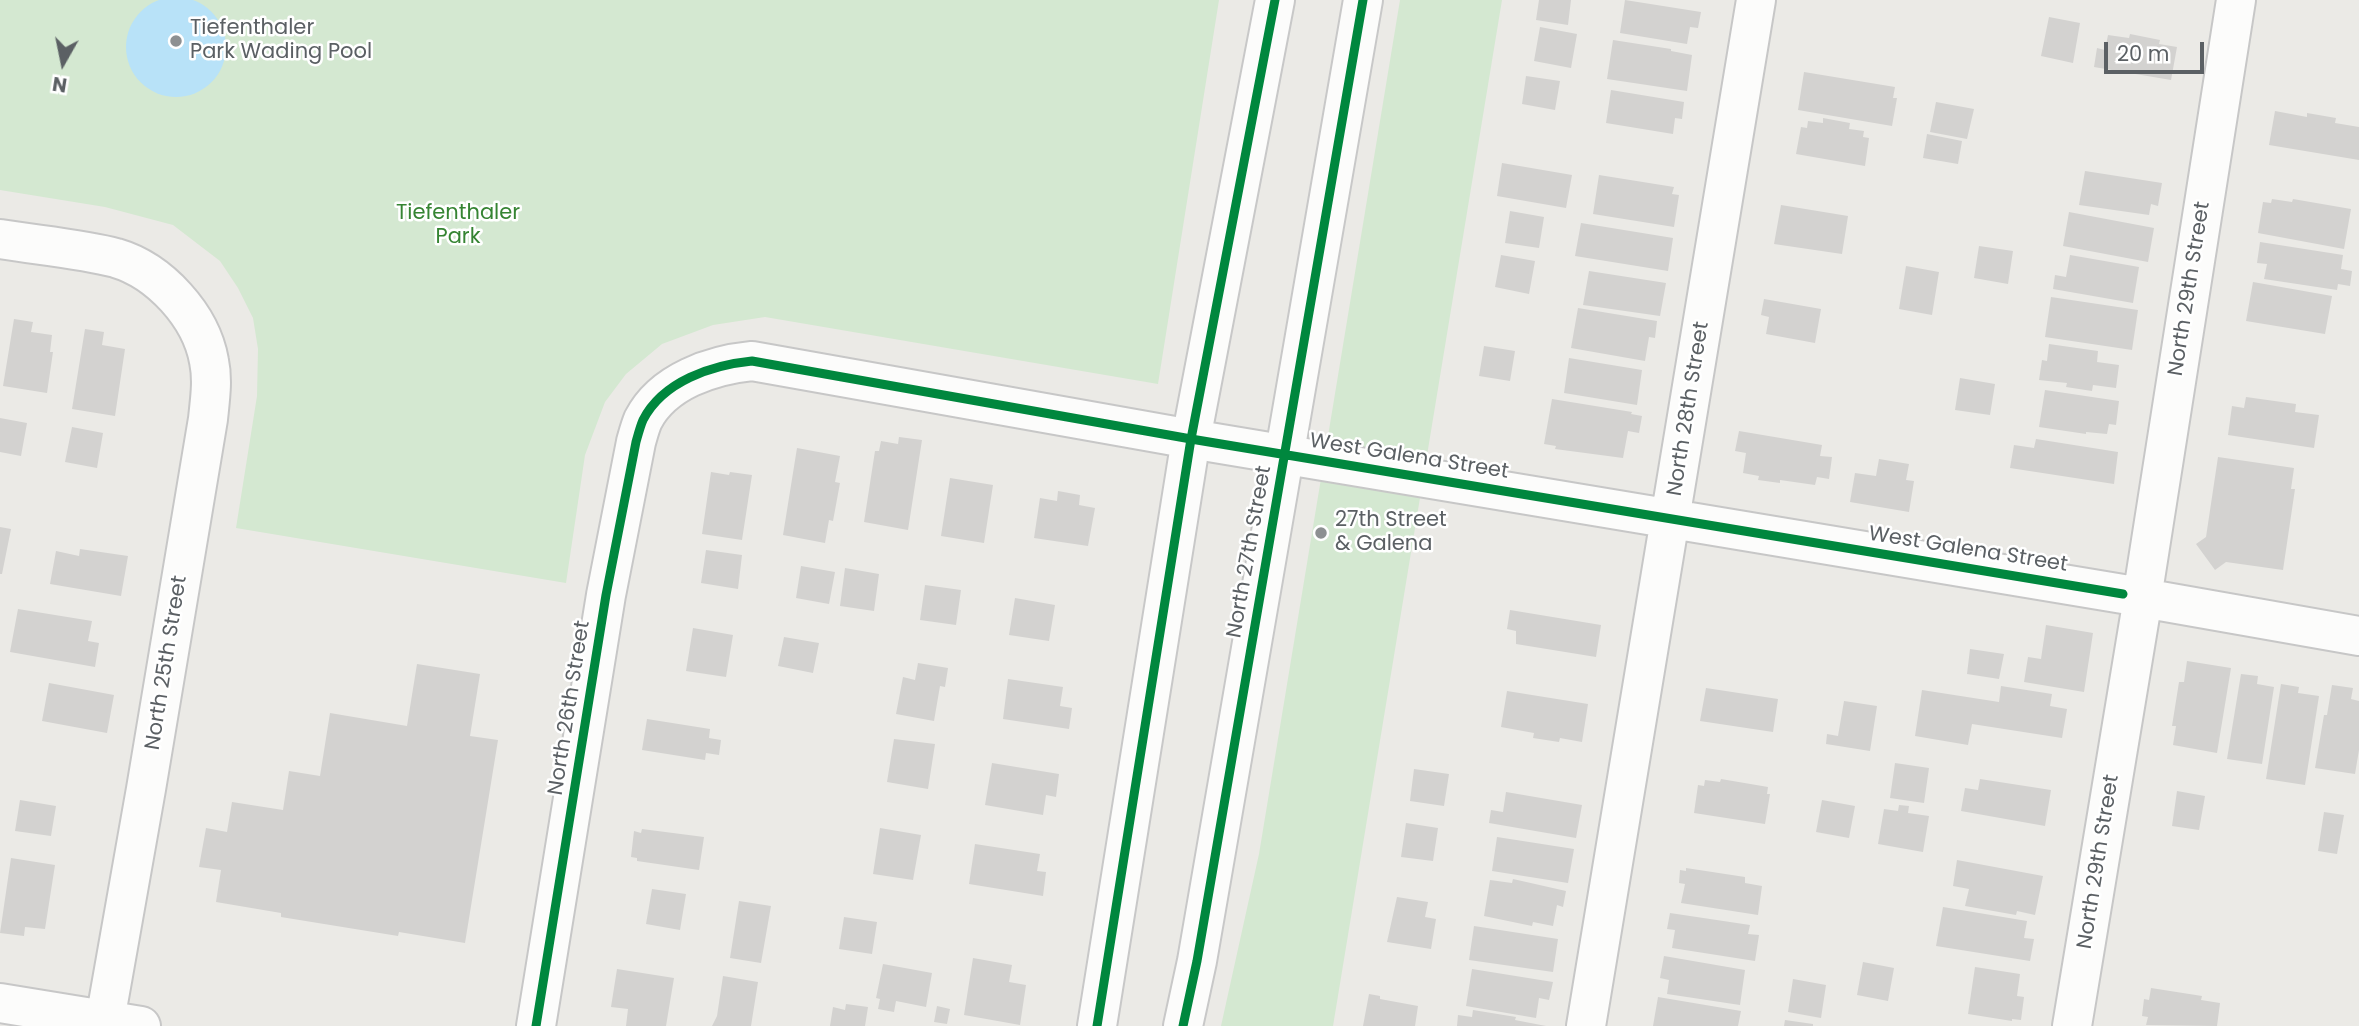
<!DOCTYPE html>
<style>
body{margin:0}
#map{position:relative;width:2359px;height:1026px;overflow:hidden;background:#ebeae6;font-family:Poppins,sans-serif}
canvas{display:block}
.north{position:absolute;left:28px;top:28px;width:70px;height:70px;-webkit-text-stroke:5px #fff;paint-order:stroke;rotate:189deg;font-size:19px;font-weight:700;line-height:28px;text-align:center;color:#5b6064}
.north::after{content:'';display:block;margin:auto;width:24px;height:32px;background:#5b6064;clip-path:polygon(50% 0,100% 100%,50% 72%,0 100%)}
.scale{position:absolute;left:2104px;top:42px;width:100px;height:32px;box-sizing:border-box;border:4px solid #5b6064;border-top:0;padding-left:9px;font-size:21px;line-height:24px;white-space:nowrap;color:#5b6064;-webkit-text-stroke:5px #fff;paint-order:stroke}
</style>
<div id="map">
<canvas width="2359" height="1026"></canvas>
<div class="north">N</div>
<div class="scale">20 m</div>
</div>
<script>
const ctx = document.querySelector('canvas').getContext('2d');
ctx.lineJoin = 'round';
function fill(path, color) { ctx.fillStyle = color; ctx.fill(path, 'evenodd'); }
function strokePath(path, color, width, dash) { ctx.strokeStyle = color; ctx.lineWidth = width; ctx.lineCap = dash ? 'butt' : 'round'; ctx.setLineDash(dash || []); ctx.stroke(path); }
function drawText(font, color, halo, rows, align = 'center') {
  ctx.font = font + ' Poppins,sans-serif'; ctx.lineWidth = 5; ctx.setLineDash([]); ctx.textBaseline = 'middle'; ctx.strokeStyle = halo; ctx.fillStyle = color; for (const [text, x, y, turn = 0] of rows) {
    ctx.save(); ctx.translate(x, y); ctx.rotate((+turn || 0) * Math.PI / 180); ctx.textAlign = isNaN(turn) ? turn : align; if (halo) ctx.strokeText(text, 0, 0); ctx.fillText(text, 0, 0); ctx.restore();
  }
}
const green = new Path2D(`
 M 0,0 L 1219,0 L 1158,384 L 765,317 L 713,325 L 662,344 L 626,374 L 605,402 L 585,455 L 566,583 L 236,528 L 257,396 L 258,349 L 253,318 L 238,288 L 220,261 L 173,225 L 105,207 L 0,190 Z
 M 1400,0 L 1502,0 L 1333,1026 L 1221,1026 L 1259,854 Z`);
const water = new Path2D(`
 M126 47a50 50 0 1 1 100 0a50 50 0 1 1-100 0Z`);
const building = new Path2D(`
 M 1539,0 L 1571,0 L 1568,25 L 1536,20 Z
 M 1625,0 L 1701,12 L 1698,28 L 1690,27 L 1687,44 L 1620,33 Z
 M 2049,17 L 2080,23 L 2073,63 L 2041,56 Z
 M 1540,27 L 1577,34 L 1571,68 L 1534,61 Z
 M 2130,34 L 2160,40 L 2159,44 L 2177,47 L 2171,80 L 2094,67 L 2097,48 L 2105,50 L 2108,35 L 2129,38 Z
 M 1613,40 L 1671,49 L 1671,51 L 1692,55 L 1687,91 L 1607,79 Z
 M 1804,72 L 1895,87 L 1893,98 L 1897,98 L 1892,126 L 1798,110 Z
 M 1526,76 L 1560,81 L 1555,110 L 1522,104 Z
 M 1611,90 L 1684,102 L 1682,119 L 1675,118 L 1673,134 L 1606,123 Z
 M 1936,102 L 1974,109 L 1967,139 L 1930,132 Z
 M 2275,111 L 2307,117 L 2307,113 L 2336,118 L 2335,123 L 2359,127 L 2359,160 L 2269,145 Z
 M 1823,118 L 1850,123 L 1849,129 L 1864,131 L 1863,137 L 1869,138 L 1865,166 L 1796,154 L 1801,127 L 1807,128 L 1808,121 L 1823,123 Z
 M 1927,134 L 1962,141 L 1958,164 L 1923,158 Z
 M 1502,163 L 1572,175 L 1566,208 L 1497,196 Z
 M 2085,171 L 2162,183 L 2158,206 L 2151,204 L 2149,215 L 2079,205 Z
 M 1599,175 L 1674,187 L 1672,194 L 1679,195 L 1674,227 L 1593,214 Z
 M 2272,199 L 2292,202 L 2293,199 L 2351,209 L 2344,249 L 2258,233 L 2263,202 L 2271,203 Z
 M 1781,205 L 1848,216 L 1842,254 L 1774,244 Z
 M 1510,211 L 1544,217 L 1539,248 L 1505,243 Z
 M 2069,212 L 2154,228 L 2148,262 L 2063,246 Z
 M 1581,223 L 1673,238 L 1668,271 L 1575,256 Z
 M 2260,242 L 2343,255 L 2341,269 L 2352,271 L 2350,286 L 2338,284 L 2337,290 L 2264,279 L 2267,264 L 2257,263 Z
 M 1979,246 L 2013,251 L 2008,284 L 1974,278 Z
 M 1501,255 L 1535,261 L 1529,294 L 1495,287 Z
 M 2070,255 L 2139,267 L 2133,303 L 2053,289 L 2055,275 L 2066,277 Z
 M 1906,266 L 1939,272 L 1932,315 L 1899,309 Z
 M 1589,271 L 1666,283 L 1660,316 L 1583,305 Z
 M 2253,282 L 2332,296 L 2325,334 L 2246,321 Z
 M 2051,297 L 2138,310 L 2132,350 L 2045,337 Z
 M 1764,299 L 1821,309 L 1815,343 L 1766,334 L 1769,317 L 1761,315 Z
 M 1578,308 L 1657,321 L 1655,338 L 1649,337 L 1645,361 L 1571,348 Z
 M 14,319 L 33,322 L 31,332 L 52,335 L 50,352 L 53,352 L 47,393 L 3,386 Z
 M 85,329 L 104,332 L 102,345 L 125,349 L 115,416 L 72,409 Z
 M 2049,344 L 2098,351 L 2097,362 L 2119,365 L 2116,388 L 2093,385 L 2092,391 L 2066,387 L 2067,383 L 2039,380 L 2042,360 L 2047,361 Z
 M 1484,346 L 1515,351 L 1510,381 L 1479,376 Z
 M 1569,358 L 1642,370 L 1637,405 L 1564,393 Z
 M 1960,378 L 1995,384 L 1990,415 L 1955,410 Z
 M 2045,390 L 2119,401 L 2116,425 L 2109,424 L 2107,434 L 2086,432 L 2086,434 L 2039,427 Z
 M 2246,397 L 2296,404 L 2295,412 L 2319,415 L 2314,448 L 2228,435 L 2232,406 L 2244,408 Z
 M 1552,399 L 1632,412 L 1631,414 L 1642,416 L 1639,433 L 1628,431 L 1623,458 L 1555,449 L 1556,446 L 1544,444 Z
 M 0,418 L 27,423 L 21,456 L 0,452 Z
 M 72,427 L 103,433 L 97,468 L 65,462 Z
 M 1739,431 L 1822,445 L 1820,456 L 1832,457 L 1829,479 L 1817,477 L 1815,485 L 1780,480 L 1780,483 L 1758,480 L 1759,476 L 1743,473 L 1746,453 L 1735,451 Z
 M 899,437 L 922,440 L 908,530 L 864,522 L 875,451 L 879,451 L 881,441 L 898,444 Z
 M 2036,439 L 2118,452 L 2114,484 L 2010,468 L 2014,445 L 2034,448 Z
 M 797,448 L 840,456 L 835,482 L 840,483 L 833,521 L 829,520 L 825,543 L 783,535 Z
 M 2218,457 L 2294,468 L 2291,489 L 2295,489 L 2283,570 L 2226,562 L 2215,570 L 2196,544 L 2206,537 Z
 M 1879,459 L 1909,464 L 1906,480 L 1914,481 L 1909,512 L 1850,502 L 1855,473 L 1876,476 Z
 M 711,472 L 729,475 L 730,472 L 752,475 L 742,540 L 702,534 Z
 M 950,478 L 993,485 L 984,543 L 941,536 Z
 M 1058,491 L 1080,495 L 1079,505 L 1095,508 L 1088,546 L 1034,538 L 1040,498 L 1057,501 Z
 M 0,527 L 11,529 L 2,574 L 0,574 Z
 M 80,549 L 128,556 L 121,596 L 50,584 L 56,551 L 79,556 Z
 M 706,550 L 742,555 L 738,589 L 701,583 Z
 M 801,566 L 835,572 L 829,604 L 796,598 Z
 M 845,568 L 879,574 L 874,611 L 840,606 Z
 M 925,585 L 961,590 L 956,625 L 920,620 Z
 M 1015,598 L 1055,605 L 1049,641 L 1009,635 Z
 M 18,609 L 92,621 L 88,641 L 99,643 L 95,667 L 10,652 Z
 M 1510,610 L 1601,625 L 1596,657 L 1516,644 L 1516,631 L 1507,629 Z
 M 2046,625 L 2093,633 L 2084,692 L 2024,682 L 2028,657 L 2041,659 Z
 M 693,628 L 733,635 L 726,677 L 686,671 Z
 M 784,637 L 819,643 L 813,673 L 778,666 Z
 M 1970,649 L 2004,654 L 1999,679 L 1967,674 Z
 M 2187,661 L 2231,668 L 2217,753 L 2173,745 L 2176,726 L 2172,726 L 2179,682 L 2184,682 Z
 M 918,663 L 948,668 L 945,687 L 940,686 L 934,721 L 896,714 L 903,677 L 915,680 Z
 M 417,664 L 480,674 L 470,736 L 498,740 L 465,943 L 399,932 L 398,936 L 281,917 L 281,913 L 216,902 L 221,870 L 199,867 L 206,828 L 227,832 L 232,802 L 283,810 L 289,771 L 320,776 L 330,713 L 407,726 Z
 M 2241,674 L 2258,676 L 2257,684 L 2274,687 L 2262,764 L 2227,759 Z
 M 1008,679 L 1063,687 L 1060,706 L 1072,708 L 1069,729 L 1003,719 Z
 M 49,683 L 114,695 L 107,733 L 42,721 Z
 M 2281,684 L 2299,687 L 2298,693 L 2319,696 L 2305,785 L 2266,779 Z
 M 2332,685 L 2353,688 L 2351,699 L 2359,701 L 2359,750 L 2355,774 L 2315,768 L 2324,715 L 2327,715 Z
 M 2001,686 L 2052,694 L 2050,706 L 2067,709 L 2062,738 L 1972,724 L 1968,745 L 1915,736 L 1922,690 L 1999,702 Z
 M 1706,688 L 1778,699 L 1773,732 L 1700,721 Z
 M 1507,691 L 1588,704 L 1582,742 L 1560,738 L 1559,742 L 1533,738 L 1534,733 L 1501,727 Z
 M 1844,701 L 1877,706 L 1870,751 L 1826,744 L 1827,734 L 1838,736 Z
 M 647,719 L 710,729 L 709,738 L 721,740 L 719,755 L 706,753 L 705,760 L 642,750 Z
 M 894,739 L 935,744 L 928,789 L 887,782 Z
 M 992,763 L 1059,774 L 1056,797 L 1046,795 L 1043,815 L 985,805 Z
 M 1895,763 L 1929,768 L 1924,803 L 1890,798 Z
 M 1414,769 L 1449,774 L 1444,806 L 1410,801 Z
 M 1721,779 L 1768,787 L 1767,794 L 1770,794 L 1765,824 L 1694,813 L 1698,785 L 1704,786 L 1705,780 L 1720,782 Z
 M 1980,779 L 2051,790 L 2045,826 L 1961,811 L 1965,788 L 1978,790 Z
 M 2177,791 L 2205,796 L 2199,830 L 2172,826 Z
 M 1506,792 L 1582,805 L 1576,838 L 1489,823 L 1491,810 L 1503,812 Z
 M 20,800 L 56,806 L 51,836 L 15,831 Z
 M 1822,800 L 1855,806 L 1849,838 L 1816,832 Z
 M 1899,805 L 1909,806 L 1908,813 L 1929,816 L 1923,852 L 1878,844 L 1884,809 L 1898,811 Z
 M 2324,812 L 2344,815 L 2337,854 L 2318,851 Z
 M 1406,823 L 1438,828 L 1433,861 L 1401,857 Z
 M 880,828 L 921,835 L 913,880 L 873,874 Z
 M 642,829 L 704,837 L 699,870 L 637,861 L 637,858 L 631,857 L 634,831 L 641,833 Z
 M 1497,837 L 1574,849 L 1568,883 L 1492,871 Z
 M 975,844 L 1040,854 L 1037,871 L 1046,872 L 1043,896 L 969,884 Z
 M 11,858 L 55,865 L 45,929 L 25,927 L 24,936 L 0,933 Z
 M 1957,860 L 2043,876 L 2035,915 L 2017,911 L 2016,915 L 1965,906 L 1969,889 L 1953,886 Z
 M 1686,868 L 1745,877 L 1745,883 L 1762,886 L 1758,915 L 1681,903 L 1685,884 L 1679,883 L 1680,870 L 1686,871 Z
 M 1513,879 L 1566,891 L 1563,907 L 1557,905 L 1553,926 L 1533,922 L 1532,926 L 1484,916 L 1490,880 L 1512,883 Z
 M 652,889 L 686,894 L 680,930 L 646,924 Z
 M 1397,897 L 1428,902 L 1425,917 L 1436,919 L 1431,949 L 1387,942 Z
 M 739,901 L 771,906 L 761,963 L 730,958 Z
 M 1943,907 L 2027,921 L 2024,938 L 2034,939 L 2030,961 L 1936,946 Z
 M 1670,913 L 1750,925 L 1748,934 L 1759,935 L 1755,961 L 1672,948 L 1675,930 L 1667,929 Z
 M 844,917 L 877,922 L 872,954 L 839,949 Z
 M 1474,926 L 1558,939 L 1553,972 L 1469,960 Z
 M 1664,956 L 1745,970 L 1740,1005 L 1667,994 L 1669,980 L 1660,978 Z
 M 973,958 L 1012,965 L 1009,982 L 1026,985 L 1020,1025 L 964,1015 Z
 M 1863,962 L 1894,968 L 1888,1001 L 1857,995 Z
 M 883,964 L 932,973 L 926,1007 L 896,1001 L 894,1012 L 878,1009 L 880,999 L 876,998 Z
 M 1975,967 L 2020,974 L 2017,996 L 2024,997 L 2021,1020 L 2012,1019 L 2012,1021 L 1968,1014 Z
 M 617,969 L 674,978 L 666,1026 L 626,1026 L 628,1009 L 611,1007 Z
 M 1472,969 L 1553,982 L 1549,1000 L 1539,998 L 1536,1018 L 1466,1006 Z
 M 723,976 L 758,982 L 751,1026 L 712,1026 L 717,1016 Z
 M 1793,979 L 1826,985 L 1821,1018 L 1788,1012 Z
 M 2151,988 L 2202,996 L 2201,1000 L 2220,1003 L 2217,1026 L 2146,1025 L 2148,1017 L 2142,1016 L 2144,999 L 2149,1000 Z
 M 1369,994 L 1380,996 L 1380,999 L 1418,1006 L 1415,1026 L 1363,1026 Z
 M 1658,997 L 1741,1011 L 1738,1026 L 1653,1026 Z
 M 846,1004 L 868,1007 L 865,1026 L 830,1026 L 833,1007 L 845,1010 Z
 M 937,1006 L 950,1009 L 947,1024 L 934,1022 Z
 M 1473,1010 L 1516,1017 L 1515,1020 L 1546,1026 L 1457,1026 L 1458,1015 L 1472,1017 Z
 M 1785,1020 L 1813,1024 L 1813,1026 L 1784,1026 Z`);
const street = new Path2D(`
 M 0,239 C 36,245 82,249 116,258 C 160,271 201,316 209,361 C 213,380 210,399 208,419 L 146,789 L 104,1026
 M 2145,579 L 2236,0
 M 2160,601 L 2359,636
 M 0,1003 L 141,1026
 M 536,1026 L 606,595 L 636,442 C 638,435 640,427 643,420 C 663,381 712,365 752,361 L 1191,439 L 2123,594
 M 1586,1026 L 1756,0
 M 2072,1026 L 2140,616`);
const secondary = new Path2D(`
 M 1097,1026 L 1191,439 L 1275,0
 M 1183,1026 L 1197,961 L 1363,0`);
const cycleway = new Path2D(`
 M 536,1026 L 606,595 L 636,442 C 638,435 640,427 643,420 C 663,381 712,365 752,361 L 1191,439 L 2123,594
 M 1097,1026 L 1191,439 L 1275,0
 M 1183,1026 L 1197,961 L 1363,0`);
const markers = [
 [176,41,7,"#8d9092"],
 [1321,533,7,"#8d9092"]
];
const poiNames = [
 ["Tiefenthaler",190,29],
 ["Park Wading Pool",190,53],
 ["27th Street",1335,521],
 ["& Galena",1335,545]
];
const parkNames = [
 ["Tiefenthaler",458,214],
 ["Park",458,238]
];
const streetNames = [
 ["North 29th Street",2190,289,-81],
 ["North 28th Street",1689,409,-81],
 ["West Galena Street",1409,457,9],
 ["West Galena Street",1968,550,9],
 ["North 27th Street",1250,552,-80],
 ["North 25th Street",167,663,-81],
 ["North 26th Street",570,708,-81],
 ["North 29th Street",2099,862,-81]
];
fill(green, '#d4e8d1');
fill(water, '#b8e2f8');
fill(building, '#d3d2d0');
strokePath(street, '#c7c7c7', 42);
strokePath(secondary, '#c8c8c8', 42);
strokePath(street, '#fcfcfb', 38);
strokePath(secondary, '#fcfcfb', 38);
strokePath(cycleway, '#00873e', 9);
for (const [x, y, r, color] of markers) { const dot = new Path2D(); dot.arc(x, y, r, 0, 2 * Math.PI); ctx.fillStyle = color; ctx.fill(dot); strokePath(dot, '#fff', 2.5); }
drawText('21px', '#5b6064', '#fff', poiNames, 'left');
drawText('21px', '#358432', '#fff', parkNames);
drawText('21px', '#5b6064', '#fff', streetNames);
</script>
